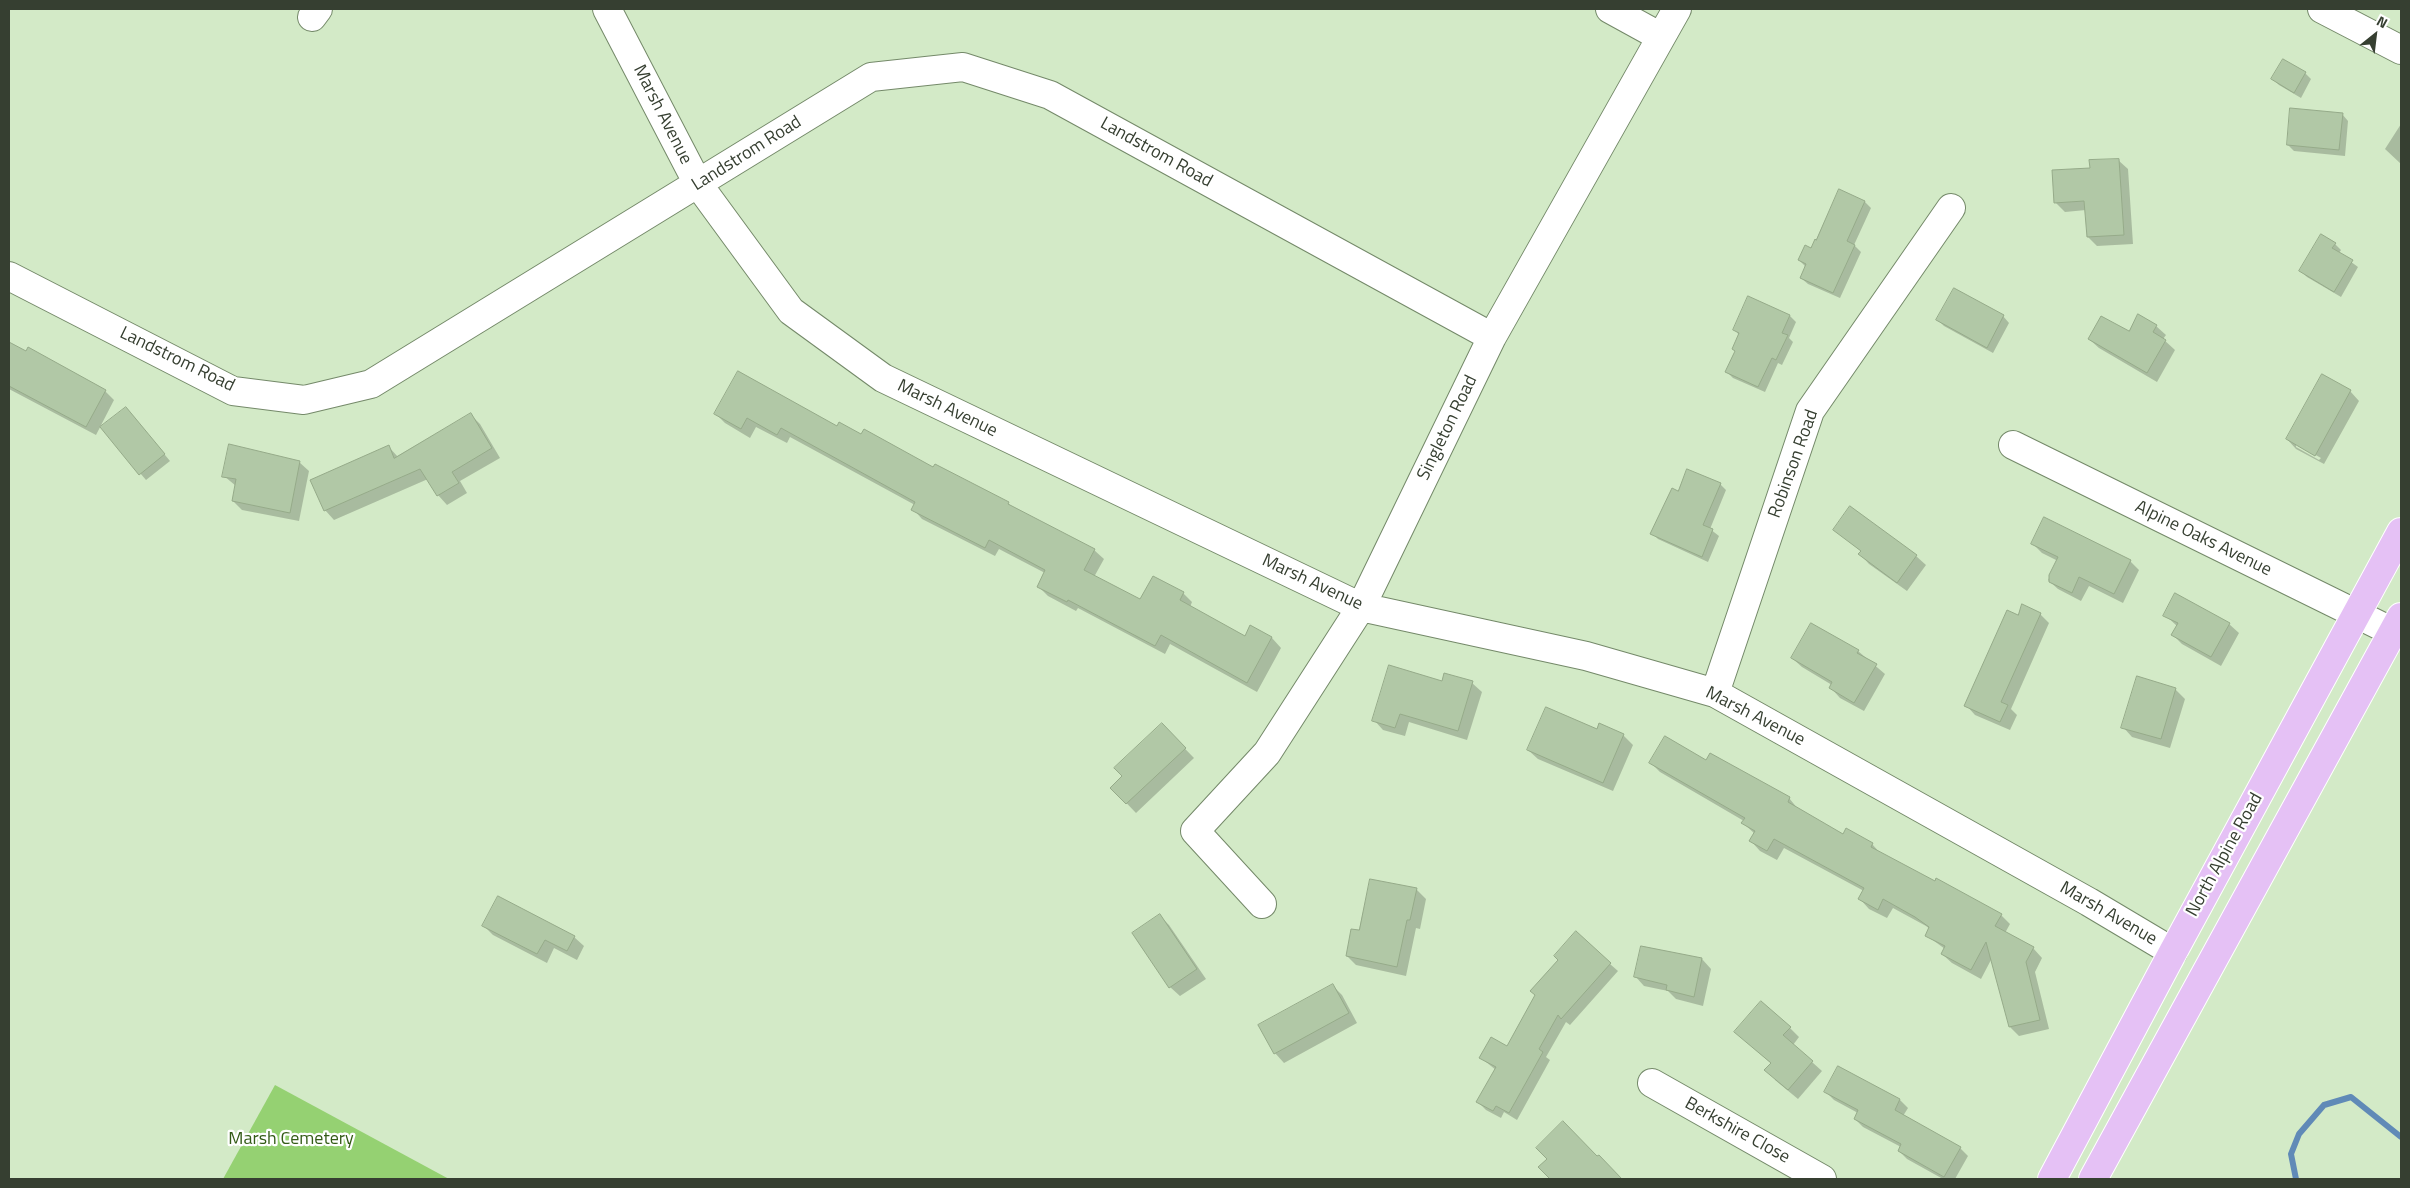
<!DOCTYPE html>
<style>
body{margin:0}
#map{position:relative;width:2410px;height:1188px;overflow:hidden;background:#d3eac7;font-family:"Titillium Web",sans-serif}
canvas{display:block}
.frame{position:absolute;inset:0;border:10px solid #363f31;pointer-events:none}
.north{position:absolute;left:2350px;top:10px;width:50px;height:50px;-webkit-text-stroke:4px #fff;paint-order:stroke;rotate:29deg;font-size:14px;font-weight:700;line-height:20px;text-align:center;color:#363f31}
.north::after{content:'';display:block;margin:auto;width:18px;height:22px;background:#363f31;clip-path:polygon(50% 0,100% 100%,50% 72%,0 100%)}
</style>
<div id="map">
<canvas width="2410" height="1188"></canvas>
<div class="frame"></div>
<div class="north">N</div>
</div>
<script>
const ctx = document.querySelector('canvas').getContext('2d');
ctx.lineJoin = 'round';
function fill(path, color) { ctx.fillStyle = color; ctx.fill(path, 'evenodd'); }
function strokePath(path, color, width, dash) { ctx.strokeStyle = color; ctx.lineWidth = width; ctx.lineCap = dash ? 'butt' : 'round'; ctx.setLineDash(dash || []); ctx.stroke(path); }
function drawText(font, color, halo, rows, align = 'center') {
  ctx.font = font + ' "Titillium Web",sans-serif'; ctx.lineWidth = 4.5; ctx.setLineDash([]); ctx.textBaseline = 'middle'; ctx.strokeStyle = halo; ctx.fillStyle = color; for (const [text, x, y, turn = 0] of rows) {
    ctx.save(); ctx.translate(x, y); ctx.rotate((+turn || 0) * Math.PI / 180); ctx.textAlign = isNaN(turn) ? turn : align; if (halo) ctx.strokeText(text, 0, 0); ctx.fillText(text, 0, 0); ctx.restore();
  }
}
const green = new Path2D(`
 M 275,1085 L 449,1179 L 223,1179 Z`);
const shadow = new Path2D(`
 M 2305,73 L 2311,79 L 2301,98 L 2279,85 L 2273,79 Z
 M 2342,114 L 2348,121 L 2345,156 L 2294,151 L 2288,145 Z
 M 2401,124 L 2401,164 L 2385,149 Z
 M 2118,160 L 2128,169 L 2133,244 L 2097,246 L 2088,237 L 2086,210 L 2065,212 L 2055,202 L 2091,169 Z
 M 1840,191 L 1865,202 L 1871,208 L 1854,245 L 1861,252 L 1840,298 L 1808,284 L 1801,278 L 1805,266 L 1799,260 L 1817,241 Z
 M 2335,244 L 2341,250 L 2339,253 L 2358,267 L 2341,297 L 2307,277 L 2301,271 Z
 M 1954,289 L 2003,316 L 2009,323 L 1993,353 L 1944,326 L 1938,320 Z
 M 1749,297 L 1790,316 L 1796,322 L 1789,338 L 1793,342 L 1782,365 L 1778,363 L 1765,392 L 1733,378 L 1727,372 L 1736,352 L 1733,349 L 1739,335 L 1735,330 Z
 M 2156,326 L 2166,335 L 2163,339 L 2175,350 L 2157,382 L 2099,348 L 2089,339 L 2129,333 Z
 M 9,343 L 105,391 L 114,400 L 96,435 L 9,389 Z
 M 2350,391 L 2359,401 L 2324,464 L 2296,449 L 2287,439 ZM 2296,444 L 2321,458 L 2319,460 L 2296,447 Z
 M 131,414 L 170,461 L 146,480 L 102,428 Z
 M 716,414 L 837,428 L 934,468 L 1008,503 L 1012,507 L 1094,550 L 1104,559 L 1094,577 L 1141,601 L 1183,593 L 1192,602 L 1190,607 L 1245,637 L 1251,627 L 1272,638 L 1281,648 L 1257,692 L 1170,644 L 1165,654 L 1078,608 L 1076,611 L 1048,596 L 1038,586 L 1045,573 L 999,549 L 995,556 L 922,519 L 913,509 L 915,505 L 790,437 L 787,443 L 756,427 L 750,438 L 725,423 Z
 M 471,415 L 480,424 L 500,458 L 460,481 L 467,493 L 447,505 L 438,495 L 428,479 L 334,520 L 325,510 L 388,446 L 398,457 Z
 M 299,462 L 309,471 L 299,521 L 242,510 L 233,501 L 236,486 L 224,476 Z
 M 1720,484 L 1726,490 L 1710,529 L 1719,536 L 1708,562 L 1658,539 L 1652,533 L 1679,493 Z
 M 1851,507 L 1916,556 L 1926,565 L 1907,591 L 1869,564 L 1860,554 L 1862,552 L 1834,529 Z
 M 2032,543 L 2130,561 L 2139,570 L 2123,603 L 2089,586 L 2081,601 L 2058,589 L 2048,580 L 2058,561 L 2042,553 Z
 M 2040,614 L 2049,623 L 2011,709 L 2017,715 L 2010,730 L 1975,715 L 1966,705 L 2018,617 Z
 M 2165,615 L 2229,624 L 2239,633 L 2221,666 L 2182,644 L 2173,635 L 2177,626 Z
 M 1858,651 L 1885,674 L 1864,711 L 1840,698 L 1831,688 L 1832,685 L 1802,667 L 1792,658 Z
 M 1443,682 L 1472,683 L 1482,692 L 1467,740 L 1409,722 L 1405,736 L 1383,730 L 1374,720 Z
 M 2175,689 L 2185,699 L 2170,748 L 2132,737 L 2123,727 Z
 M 1162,725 L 1194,758 L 1136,813 L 1112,788 L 1124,776 Z
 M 1597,730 L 1623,735 L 1633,745 L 1613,791 L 1538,759 L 1528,750 Z
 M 1706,761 L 1789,798 L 1798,809 L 1844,835 L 1872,844 L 1881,854 L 2001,915 L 2010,924 L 2005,933 L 2033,948 L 2042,958 L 2035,972 L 2049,1029 L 2019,1036 L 2010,1027 L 1992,958 L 1981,979 L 1952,963 L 1942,954 L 1945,949 L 1926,935 L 1930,929 L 1926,926 L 1893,908 L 1887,918 L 1869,909 L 1860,899 L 1864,891 L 1784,848 L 1777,860 L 1760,851 L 1751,841 L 1755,834 L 1743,823 L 1744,821 L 1660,772 L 1651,763 Z
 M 1417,890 L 1426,899 L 1420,929 L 1416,928 L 1406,976 L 1356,965 L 1347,956 L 1360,932 Z
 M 1160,916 L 1169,925 L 1206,979 L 1180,996 L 1170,987 Z
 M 484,926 L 574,937 L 584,946 L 577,960 L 554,948 L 547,963 L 493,935 Z
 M 1642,946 L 1702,959 L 1711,969 L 1703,1006 L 1676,999 L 1668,991 L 1644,986 L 1635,976 Z
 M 1610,964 L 1618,971 L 1570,1025 L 1566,1022 L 1546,1057 L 1550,1060 L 1517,1120 L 1504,1112 L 1501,1118 L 1486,1110 L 1478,1102 L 1496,1070 L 1481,1058 L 1508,1048 Z
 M 1333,986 L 1342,995 L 1357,1023 L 1284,1063 L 1275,1053 Z
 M 1790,1028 L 1799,1037 L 1793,1045 L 1822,1071 L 1798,1099 L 1775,1080 L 1772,1064 L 1745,1041 Z
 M 1839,1068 L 1900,1100 L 1908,1108 L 1903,1116 L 1960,1148 L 1968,1156 L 1955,1179 L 1943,1179 L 1907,1159 L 1899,1151 L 1901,1147 L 1863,1127 L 1855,1119 L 1858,1113 L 1834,1100 L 1826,1092 Z
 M 1563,1123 L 1620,1179 L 1552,1179 L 1540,1167 L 1548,1159 Z`);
const stream = new Path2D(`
 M 2296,1179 L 2291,1154 L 2299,1134 L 2324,1105 L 2351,1097 L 2401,1137`);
const building = new Path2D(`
 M 2283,59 L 2306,72 L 2294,93 L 2271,79 Z
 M 2290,108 L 2343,113 L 2339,150 L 2287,145 Z
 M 2119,159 L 2124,235 L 2087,237 L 2084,201 L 2054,203 L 2052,170 L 2090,168 L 2089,160 Z
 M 1839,189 L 1865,201 L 1847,241 L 1855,245 L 1833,293 L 1800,278 L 1806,264 L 1798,260 L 1805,245 L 1811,248 L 1815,239 L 1816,240 Z
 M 2321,234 L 2336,243 L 2332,248 L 2353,260 L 2334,292 L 2299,271 Z
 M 1954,288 L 2004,315 L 1987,348 L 1936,320 Z
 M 1748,296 L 1790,315 L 1782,333 L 1788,335 L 1776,360 L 1772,358 L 1758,387 L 1725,372 L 1735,351 L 1732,349 L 1739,333 L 1733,330 Z
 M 2138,314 L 2157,325 L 2153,332 L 2166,340 L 2147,373 L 2088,339 L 2101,316 L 2129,331 Z
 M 9,342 L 26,351 L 28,347 L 106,390 L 86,427 L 9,386 Z
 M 738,371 L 837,426 L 839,422 L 861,434 L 864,429 L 933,467 L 935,464 L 1009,502 L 1008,504 L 1095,549 L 1084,570 L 1140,599 L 1153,576 L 1184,592 L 1180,600 L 1245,636 L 1250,625 L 1272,637 L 1247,683 L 1161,635 L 1155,646 L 1068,600 L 1067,602 L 1037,587 L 1045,570 L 989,540 L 985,548 L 911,510 L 915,502 L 781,428 L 777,435 L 747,418 L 741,429 L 714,414 Z
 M 2322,374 L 2351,390 L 2315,456 L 2286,439 Z
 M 126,407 L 165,454 L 139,475 L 100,427 Z
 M 471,413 L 492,448 L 452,472 L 459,483 L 437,496 L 420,469 L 324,511 L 310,480 L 389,445 L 394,458 Z
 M 229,444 L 300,461 L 290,513 L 232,501 L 236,479 L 222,477 Z
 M 1687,469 L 1721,483 L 1703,525 L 1713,529 L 1702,557 L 1650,534 L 1672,488 L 1678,491 Z
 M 1850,506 L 1917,555 L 1897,583 L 1858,554 L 1861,551 L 1833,530 Z
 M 2044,517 L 2131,560 L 2114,594 L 2079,577 L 2072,593 L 2049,582 L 2049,575 L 2058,557 L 2031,544 Z
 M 2175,593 L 2230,623 L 2211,657 L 2171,635 L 2178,623 L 2163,616 Z
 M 2022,604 L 2041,613 L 2001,702 L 2008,705 L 2000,722 L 1964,706 L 2007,610 L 2018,615 Z
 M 1811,623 L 1859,650 L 1857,653 L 1877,664 L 1854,703 L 1829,688 L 1832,682 L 1791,658 Z
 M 1389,665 L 1442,681 L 1444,673 L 1473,681 L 1458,731 L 1400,714 L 1395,728 L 1372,721 Z
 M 2137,676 L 2176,688 L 2161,739 L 2121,728 Z
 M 1546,707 L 1597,729 L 1599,723 L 1624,734 L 1603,783 L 1527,750 Z
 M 1162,723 L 1186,748 L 1126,804 L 1110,788 L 1122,776 L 1114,768 Z
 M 1665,736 L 1706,760 L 1710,753 L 1790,797 L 1788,802 L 1843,834 L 1846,828 L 1873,843 L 1871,847 L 1935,881 L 1936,878 L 2002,914 L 1995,926 L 2034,947 L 2026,962 L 2040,1020 L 2009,1027 L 1986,942 L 1971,970 L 1941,954 L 1945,946 L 1925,936 L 1929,927 L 1915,917 L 1883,899 L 1878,910 L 1858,899 L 1864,888 L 1774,839 L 1767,851 L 1749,841 L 1755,831 L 1741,823 L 1745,818 L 1649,763 Z
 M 1370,879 L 1417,888 L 1410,920 L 1407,920 L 1397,967 L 1346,956 L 1351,929 L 1359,930 Z
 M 498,896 L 575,936 L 567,951 L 545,940 L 537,954 L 482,926 Z
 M 1160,914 L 1197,969 L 1169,988 L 1132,933 Z
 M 1576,931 L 1611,963 L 1561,1019 L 1558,1015 L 1539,1049 L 1543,1052 L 1509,1113 L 1496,1106 L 1493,1111 L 1476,1102 L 1496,1067 L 1479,1058 L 1491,1037 L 1507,1046 L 1535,995 L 1530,991 L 1558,960 L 1554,956 Z
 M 1641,946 L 1702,958 L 1694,997 L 1666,990 L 1667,985 L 1634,977 Z
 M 1333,984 L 1349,1013 L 1274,1054 L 1258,1025 Z
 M 1761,1001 L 1791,1027 L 1783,1035 L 1813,1061 L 1788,1090 L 1764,1070 L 1771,1063 L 1734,1032 Z
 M 1838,1066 L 1900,1099 L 1895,1110 L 1961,1147 L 1944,1177 L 1898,1151 L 1901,1144 L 1854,1119 L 1858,1110 L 1824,1092 Z
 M 1563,1121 L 1597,1156 L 1599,1155 L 1622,1179 L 1550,1179 L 1538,1167 L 1547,1159 L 1536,1148 Z`);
const minor = new Path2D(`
 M 607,9 L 698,184 L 791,311 L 883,378 L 1361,607 L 1586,656 L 1715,693 L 2089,902 L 2173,952
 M 1610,9 L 1661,37
 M 2322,9 L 2401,50
 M 312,17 L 318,9
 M 9,276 L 233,391 L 304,400 L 371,384 L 871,77 L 963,67 L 1050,95 L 1492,337
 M 2013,445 L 2393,632
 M 1715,693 L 1810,411 L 1951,208
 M 1262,904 L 1195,831 L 1267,753 L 1361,607 L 1492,337 L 1677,9
 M 1652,1083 L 1822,1179`);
const major = new Path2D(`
 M 2052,1179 L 2173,952 L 2401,532
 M 2093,1179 L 2401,617`);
const streetNames = [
 ["Marsh Avenue",662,115,63],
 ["Landstrom Road",1156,153,29],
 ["Landstrom Road",747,154,-32],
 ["Landstrom Road",177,360,26],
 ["Marsh Avenue",947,409,26],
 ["Singleton Road",1448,428,-64],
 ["Robinson Road",1794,464,-70],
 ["Alpine Oaks Avenue",2203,539,26],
 ["Marsh Avenue",1312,583,25],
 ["Marsh Avenue",1755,717,27],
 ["North Alpine Road",2225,855,-61],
 ["Marsh Avenue",2108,914,30],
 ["Berkshire Close",1737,1131,29]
];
const parkNames = [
 ["Marsh Cemetery",291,1140]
];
fill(green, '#95d172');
fill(shadow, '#0003');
strokePath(stream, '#608ab7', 6);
fill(building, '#b1c8a6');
strokePath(building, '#95aa89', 1);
strokePath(minor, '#748969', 30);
strokePath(major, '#fff', 30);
strokePath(minor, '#fff', 28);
strokePath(major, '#e5c1f5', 28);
drawText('18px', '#363f31', '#fff', streetNames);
drawText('18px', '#335b16', '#fff', parkNames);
</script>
